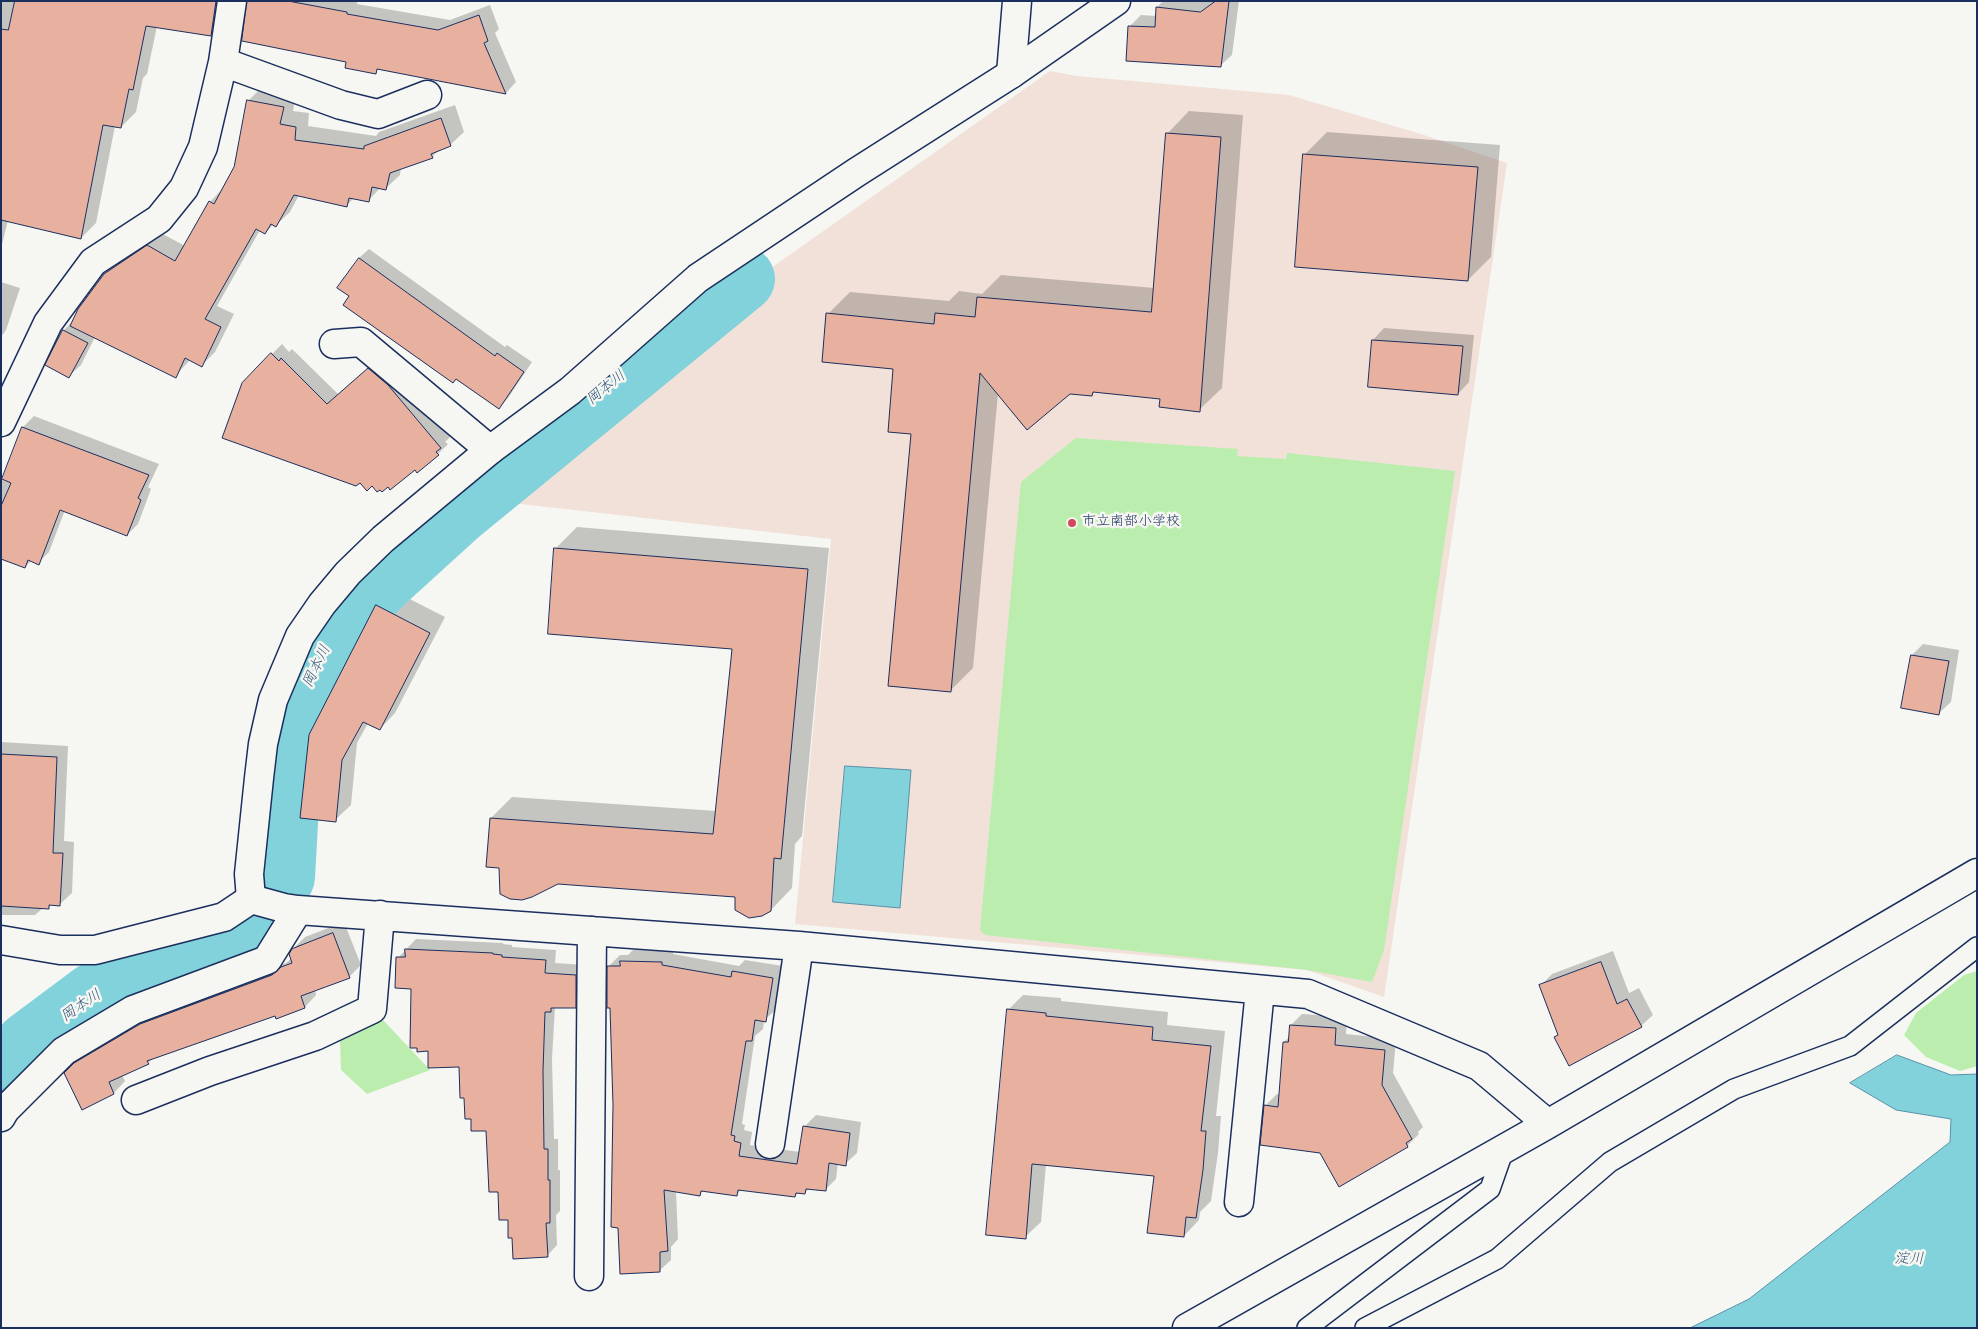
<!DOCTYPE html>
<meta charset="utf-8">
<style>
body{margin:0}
#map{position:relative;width:1978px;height:1329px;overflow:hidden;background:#f6f6f2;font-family:Kalam,sans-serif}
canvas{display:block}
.frame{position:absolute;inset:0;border:2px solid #1b2f5e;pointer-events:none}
</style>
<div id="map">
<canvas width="1978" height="1329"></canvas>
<div class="frame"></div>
</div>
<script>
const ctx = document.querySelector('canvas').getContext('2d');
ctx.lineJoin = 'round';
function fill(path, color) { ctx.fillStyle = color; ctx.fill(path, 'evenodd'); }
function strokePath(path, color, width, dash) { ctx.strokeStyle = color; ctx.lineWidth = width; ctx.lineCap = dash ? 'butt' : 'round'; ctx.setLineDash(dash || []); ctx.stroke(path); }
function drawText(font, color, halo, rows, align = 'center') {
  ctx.font = font + ' Kalam,"Klee One",sans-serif'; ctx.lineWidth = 5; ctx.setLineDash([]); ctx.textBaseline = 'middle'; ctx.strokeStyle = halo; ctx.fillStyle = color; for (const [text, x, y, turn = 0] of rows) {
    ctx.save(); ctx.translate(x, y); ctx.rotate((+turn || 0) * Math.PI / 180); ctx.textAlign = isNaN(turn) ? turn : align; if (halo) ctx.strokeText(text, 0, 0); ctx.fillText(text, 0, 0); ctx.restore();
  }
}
const built = new Path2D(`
 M 1050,71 L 1077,76 L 1289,95 L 1421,134 L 1507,163 L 1384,997 L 1307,970 L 795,924 L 831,539 L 494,501 L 747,285 Z`);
const green = new Path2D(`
 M 1076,438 L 1238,449 L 1237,456 L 1286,459 L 1287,453 L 1455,471 L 1384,950 L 1372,982 L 1307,970 L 985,935 L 980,930 L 1021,482 Z
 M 1977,971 L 1977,1066 L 1960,1071 L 1926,1057 L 1904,1035 L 1916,1013 L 1964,975 Z
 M 383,1020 L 430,1070 L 367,1094 L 341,1070 L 340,1040 Z`);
const water = new Path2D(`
 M 845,766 L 911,770 L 900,908 L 833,902 Z
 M 1897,1055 L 1951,1075 L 1977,1074 L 1977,1328 L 1690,1328 L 1749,1299 L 1950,1142 L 1951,1119 L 1896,1110 L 1850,1083 Z`);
const shadow = new Path2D(`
 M 1,1 L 228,1 L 226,20 L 211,35 L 157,26 L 147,74 L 143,78 L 136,112 L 121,127 L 115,126 L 96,223 L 81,238 L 8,220 L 1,249 Z
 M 248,1 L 357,1 L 357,4 L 450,20 L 490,5 L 499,29 L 495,33 L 516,82 L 506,93 L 379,68 L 375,72 L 348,61 Z
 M 1163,1 L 1239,1 L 1232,55 L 1220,66 L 1129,27 L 1141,15 L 1157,16 L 1157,7 Z
 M 262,87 L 296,94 L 293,111 L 309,113 L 308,126 L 376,136 L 379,132 L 455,105 L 464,132 L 450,145 L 440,149 L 432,157 L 401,168 L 400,175 L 386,188 L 381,187 L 368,201 L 354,198 L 347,205 L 299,195 L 290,212 L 276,225 L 274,224 L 265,233 L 260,230 L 217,306 L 234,314 L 215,352 L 202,365 L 190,360 L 175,376 L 95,337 L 81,365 L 69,376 L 47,365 L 64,330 L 74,320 L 105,274 L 119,260 L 161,233 L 185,246 L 210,202 L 223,188 L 235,168 L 248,101 Z
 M 1189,111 L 1243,115 L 1222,388 L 1199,410 L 1161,398 L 1095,391 L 1092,395 L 1070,393 L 998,393 L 973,668 L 950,691 L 913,433 L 894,368 L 828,314 L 850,292 L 949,301 L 959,291 L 982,294 L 1001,275 L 1155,288 L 1167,134 Z
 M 1327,132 L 1500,145 L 1491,257 L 1468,280 L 1305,154 Z
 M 369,249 L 505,347 L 507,345 L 532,362 L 508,398 L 499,408 L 350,296 L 359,258 Z
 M 1,282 L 20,288 L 6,330 L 1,337 Z
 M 1384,328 L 1474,335 L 1469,382 L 1458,394 L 1373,340 Z
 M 282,344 L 289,352 L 292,349 L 338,394 L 379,359 L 398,375 L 450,437 L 445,442 L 448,444 L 438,454 L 388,485 L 373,485 L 243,383 Z
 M 34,416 L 159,464 L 148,487 L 151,489 L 138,524 L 127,535 L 65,510 L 49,552 L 38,563 L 32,560 L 25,567 L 1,557 L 1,483 L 23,427 Z
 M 577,527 L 829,548 L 802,836 L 795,844 L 792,888 L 771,910 L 736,896 L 500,867 L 491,818 L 512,797 L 717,811 L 734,648 L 556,548 Z
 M 392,590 L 445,617 L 395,713 L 380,729 L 368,723 L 357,743 L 351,805 L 335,820 L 302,817 L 377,606 Z
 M 1923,644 L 1959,650 L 1951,702 L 1939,713 L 1912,655 Z
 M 1,742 L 68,746 L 64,841 L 74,842 L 72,893 L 60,904 L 52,904 L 48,908 L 43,908 L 35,915 L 1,915 Z
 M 344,922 L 361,965 L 349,977 L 315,990 L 316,995 L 305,1007 L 276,1017 L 276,1014 L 154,1057 L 148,1063 L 122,1075 L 125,1081 L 114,1093 L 83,1108 L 66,1073 L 87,1052 L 153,1013 L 286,963 L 292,958 L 293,949 L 305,937 Z
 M 416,939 L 503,943 L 503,944 L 512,945 L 512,947 L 556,950 L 555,963 L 586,965 L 586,996 L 575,1007 L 555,1007 L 552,1059 L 554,1139 L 558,1139 L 558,1170 L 560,1170 L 560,1211 L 556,1215 L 557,1245 L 547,1256 L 513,1237 L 509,1219 L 499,1191 L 488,1130 L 472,1118 L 460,1066 L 429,1050 L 412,988 L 398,958 Z
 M 633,950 L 673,951 L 673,954 L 739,966 L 745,960 L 783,966 L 777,1009 L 764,1020 L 763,1029 L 755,1036 L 742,1124 L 745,1125 L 744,1130 L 752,1132 L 750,1145 L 800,1152 L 804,1127 L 816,1115 L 861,1122 L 857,1153 L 845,1164 L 838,1163 L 836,1179 L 825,1190 L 809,1188 L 805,1193 L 799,1192 L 795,1196 L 742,1189 L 736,1195 L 704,1190 L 700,1194 L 676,1191 L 678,1239 L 671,1247 L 671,1260 L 659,1271 L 614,1105 L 609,966 L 620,955 L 628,955 Z
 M 1613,951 L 1629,993 L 1639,988 L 1653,1015 L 1641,1026 L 1559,1034 L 1540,986 L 1552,974 Z
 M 1023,995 L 1061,998 L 1061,1001 L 1168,1012 L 1167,1025 L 1225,1031 L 1216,1116 L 1221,1116 L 1218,1153 L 1211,1201 L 1200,1212 L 1199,1220 L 1184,1236 L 1155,1174 L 1046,1164 L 1041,1222 L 1025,1237 L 1008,1010 Z
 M 1302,1014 L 1347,1017 L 1346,1034 L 1396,1039 L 1393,1073 L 1423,1127 L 1418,1132 L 1419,1134 L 1407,1146 L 1321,1152 L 1265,1106 L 1277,1094 L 1280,1095 L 1284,1042 L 1290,1036 L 1291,1025 Z`);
const river = new Path2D(`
 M 1,1084 L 28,1045 L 95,995 L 232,944 L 255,929 L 282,877 L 287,787 L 290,752 L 298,710 L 318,661 L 348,613 L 390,573 L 456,513 L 742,279`);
const building = new Path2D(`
 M 15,1 L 216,1 L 211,36 L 146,26 L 133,90 L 129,89 L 121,128 L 103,125 L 81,239 L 1,220 L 1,29 L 8,30 Z
 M 247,1 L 288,1 L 347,12 L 347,14 L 438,30 L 479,15 L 488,41 L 484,43 L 506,94 L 377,69 L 376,74 L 345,68 L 346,62 L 242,41 Z
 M 1216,1 L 1229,1 L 1221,67 L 1126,61 L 1128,26 L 1155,27 L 1156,7 L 1200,12 Z
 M 247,100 L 284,107 L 280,124 L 296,127 L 295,140 L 364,149 L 364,146 L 441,118 L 451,146 L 431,154 L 433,158 L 390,173 L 386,190 L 372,187 L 369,202 L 349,198 L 347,207 L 294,195 L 276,227 L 271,224 L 265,234 L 256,229 L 205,319 L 221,327 L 202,367 L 185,358 L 176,378 L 70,326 L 78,309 L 104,274 L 147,245 L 175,261 L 209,201 L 214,204 L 234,167 Z
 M 1166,133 L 1221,137 L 1200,412 L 1159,407 L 1160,399 L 1093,392 L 1092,396 L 1070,394 L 1027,430 L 980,373 L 951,692 L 888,686 L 911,434 L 888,432 L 893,369 L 822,362 L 826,313 L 934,324 L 935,313 L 975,317 L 977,297 L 1151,312 Z
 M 1303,154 L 1478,167 L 1468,281 L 1295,267 Z
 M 359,258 L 495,356 L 497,353 L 524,372 L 499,409 L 456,379 L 453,383 L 343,305 L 349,296 L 337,288 Z
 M 63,330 L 88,343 L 69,378 L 45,365 Z
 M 1372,340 L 1463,346 L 1458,395 L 1368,387 Z
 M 271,353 L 279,361 L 281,358 L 327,404 L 368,368 L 388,385 L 441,448 L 436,452 L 439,455 L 417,473 L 415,470 L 390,490 L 388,487 L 382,492 L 380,490 L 377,492 L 372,486 L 367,491 L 360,483 L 356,486 L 222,438 L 242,383 Z
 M 22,427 L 149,475 L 138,498 L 141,500 L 127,536 L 60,510 L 39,565 L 28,560 L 25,568 L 1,559 L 1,506 L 11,483 L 2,479 Z
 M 554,548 L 808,569 L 781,859 L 774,858 L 771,911 L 762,916 L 749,918 L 735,910 L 735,897 L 558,884 L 532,897 L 522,900 L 510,899 L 500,894 L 499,868 L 486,867 L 490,818 L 713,834 L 732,649 L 548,634 Z
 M 376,605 L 430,633 L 380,730 L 363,722 L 342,760 L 336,822 L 300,818 L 309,735 Z
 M 1911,655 L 1949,661 L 1939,715 L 1901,708 Z
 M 1,754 L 57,757 L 53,853 L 63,853 L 60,906 L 49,905 L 49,909 L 1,906 Z
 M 333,933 L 350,978 L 301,996 L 305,1008 L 276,1019 L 275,1016 L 147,1061 L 149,1064 L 109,1082 L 114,1094 L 82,1110 L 64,1073 L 74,1063 L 140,1024 L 272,975 L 281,967 L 292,963 L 289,954 L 292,949 Z
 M 405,949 L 493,953 L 493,954 L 502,955 L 502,957 L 546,960 L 545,973 L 576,975 L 576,1008 L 551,1008 L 551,1012 L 545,1012 L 543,1071 L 544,1149 L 548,1149 L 548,1180 L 550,1180 L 550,1223 L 546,1223 L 548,1257 L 513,1259 L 512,1238 L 508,1238 L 508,1220 L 499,1220 L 498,1192 L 489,1192 L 486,1131 L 471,1131 L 471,1119 L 465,1119 L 464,1098 L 460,1098 L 459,1067 L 428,1068 L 428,1051 L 417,1052 L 417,1048 L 410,1048 L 411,989 L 395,988 L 396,957 L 405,957 Z
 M 620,961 L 662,962 L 662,965 L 731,977 L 732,971 L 773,978 L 766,1022 L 755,1020 L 752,1041 L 746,1041 L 731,1135 L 735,1136 L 734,1141 L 741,1143 L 739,1156 L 797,1164 L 803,1126 L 850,1133 L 846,1166 L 829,1163 L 826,1191 L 806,1189 L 805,1194 L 796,1193 L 795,1197 L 738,1190 L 737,1196 L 701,1191 L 700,1196 L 664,1190 L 668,1251 L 660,1252 L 660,1272 L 620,1274 L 618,1228 L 611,1227 L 613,1105 L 610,1008 L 607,1008 L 607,966 L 620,966 Z
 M 1601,962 L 1617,1004 L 1627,999 L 1642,1027 L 1569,1066 L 1554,1037 L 1558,1035 L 1539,985 Z
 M 1007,1009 L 1046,1013 L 1046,1016 L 1153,1027 L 1152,1040 L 1211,1046 L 1201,1131 L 1206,1131 L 1203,1170 L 1196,1218 L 1186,1217 L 1184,1237 L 1147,1233 L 1154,1176 L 1032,1164 L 1026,1239 L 986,1235 Z
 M 1290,1025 L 1336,1028 L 1335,1045 L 1385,1050 L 1382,1085 L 1412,1139 L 1406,1143 L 1408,1147 L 1339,1187 L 1320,1153 L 1260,1145 L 1264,1105 L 1278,1107 L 1283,1042 L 1288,1042 Z`);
const lane = new Path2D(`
 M 1307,1328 L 1490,1189 L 1504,1149
 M 1365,1328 L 1497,1259 L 1610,1162 L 1734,1089 L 1850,1046 L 1977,947`);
const street = new Path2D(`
 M 223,62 L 341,105 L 378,114 L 427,95
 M 1011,74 L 1017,1
 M 334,344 L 361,342 L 490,450
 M 1,422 L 48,323 L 93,262 L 159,219 L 184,188 L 203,147 L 223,62 L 232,1
 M 1,940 L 60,950 L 95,950 L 224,917 L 251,899 L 284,908 L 298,910 L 799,946 L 1308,994 L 1479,1066 L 1548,1124
 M 136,1100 L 210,1071 L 315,1036 L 372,1009 L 380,915
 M 1,1117 L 5,1110 L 64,1051 L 133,1010 L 267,960 L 298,910
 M 770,1144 L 799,946
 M 1239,1202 L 1260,990
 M 589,1276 L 592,931
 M 1187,1328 L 1548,1124 L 1977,873`);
const secondary = new Path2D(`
 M 251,899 L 249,874 L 259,778 L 263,744 L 273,700 L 300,636 L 322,604 L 348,573 L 383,539 L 490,450 L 570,391 L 698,278 L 857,172 L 1011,74 L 1116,1`);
const markers = [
 [1072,523,5,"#d1495b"]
];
const poiNames = [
 ["市立南部小学校",1082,523]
];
const waterNames = [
 ["岡本川",607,389,-39],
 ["岡本川",318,667,-64],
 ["岡本川",82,1007,-34],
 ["淀川",1909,1260]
];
fill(built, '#f2e1d9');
fill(green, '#bbeeae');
fill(water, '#82d2db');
strokePath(water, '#5991a9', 1);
fill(shadow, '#0003');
strokePath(river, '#82d2db', 66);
fill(building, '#e8b19f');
strokePath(building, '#1b2f5e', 1);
strokePath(lane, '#1b2f5e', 22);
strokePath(street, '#1b2f5e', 31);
strokePath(secondary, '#1b2f5e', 31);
strokePath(lane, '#f6f6f2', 19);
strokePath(street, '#f6f6f2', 28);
strokePath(secondary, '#f6f6f2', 28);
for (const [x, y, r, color] of markers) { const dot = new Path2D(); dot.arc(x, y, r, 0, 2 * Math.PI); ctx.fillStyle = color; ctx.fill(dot); strokePath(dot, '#f6f6f2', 2); }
drawText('14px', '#1b2f5e', '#f6f6f2', poiNames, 'left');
drawText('italic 15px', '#35587d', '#f6f6f2', waterNames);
</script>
